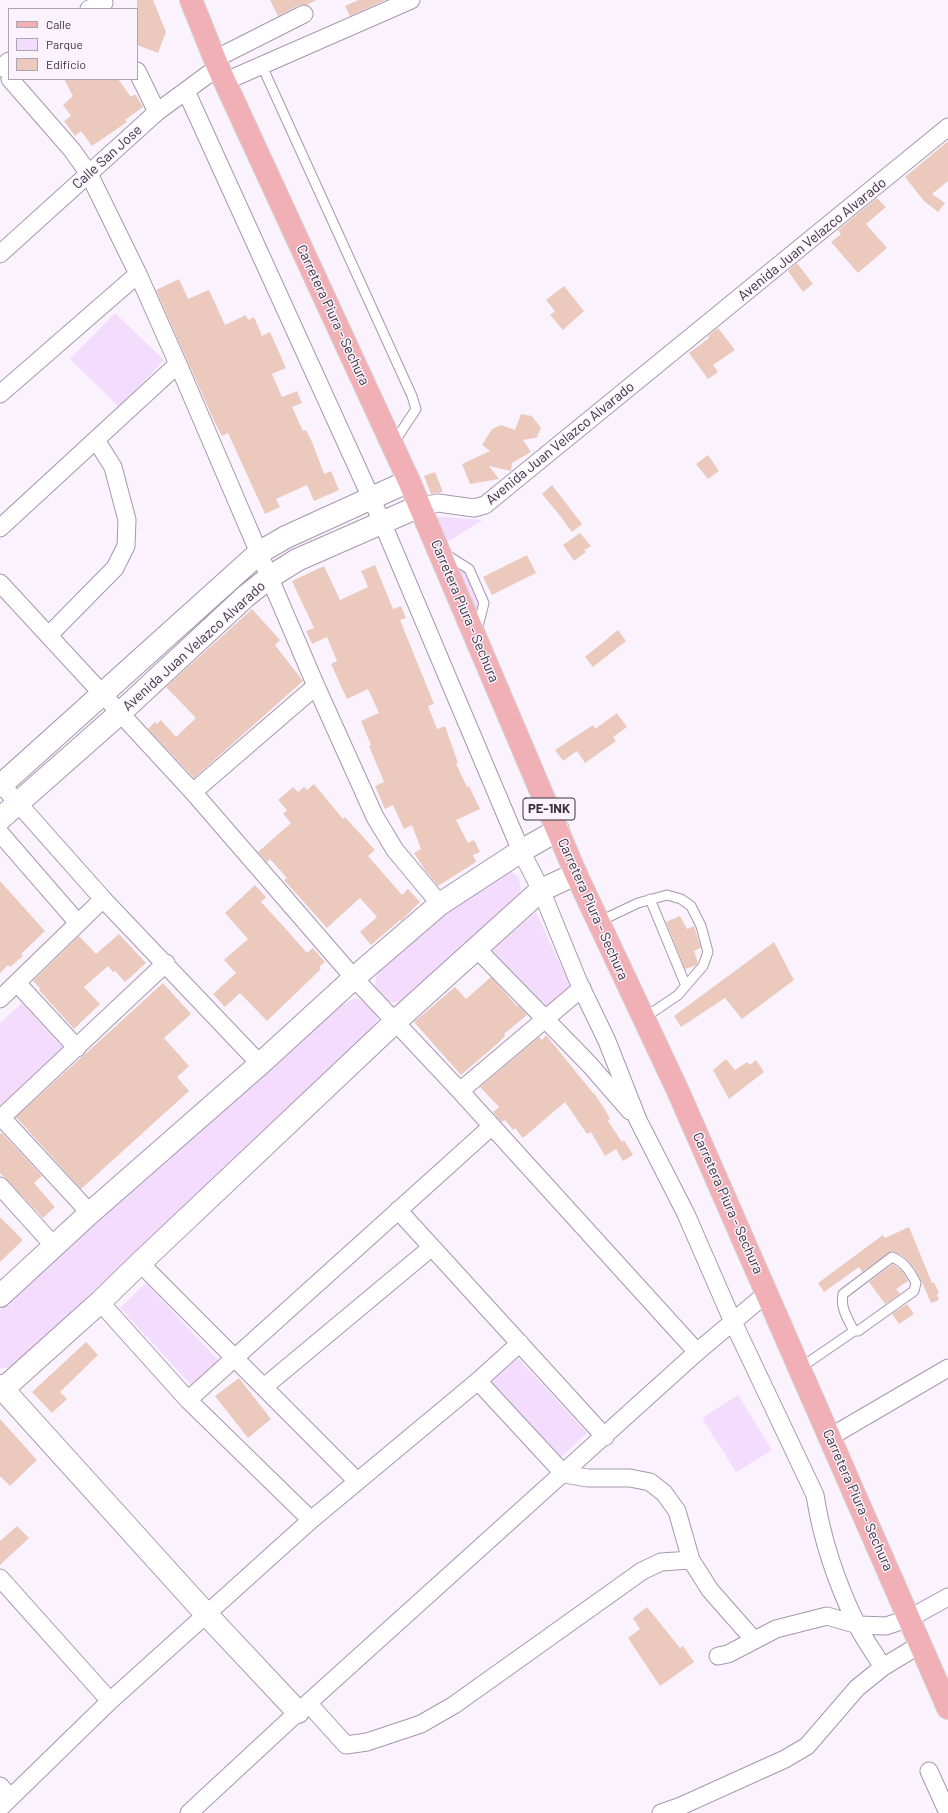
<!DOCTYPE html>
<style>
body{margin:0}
#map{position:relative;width:948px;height:1813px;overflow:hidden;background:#faf3fe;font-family:Barlow,sans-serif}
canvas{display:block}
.legend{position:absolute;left:8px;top:8px;width:130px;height:72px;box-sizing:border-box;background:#faf3fe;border:1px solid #ada6b0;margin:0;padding:5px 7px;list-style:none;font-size:12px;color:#39323c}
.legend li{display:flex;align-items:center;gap:8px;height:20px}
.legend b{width:20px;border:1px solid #ada6b0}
</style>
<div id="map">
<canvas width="948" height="1813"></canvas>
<ul class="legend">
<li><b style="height:5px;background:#f1b0b5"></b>Calle</li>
<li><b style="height:11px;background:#f3dcfd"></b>Parque</li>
<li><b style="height:11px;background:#ebcabd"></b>Edificio</li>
</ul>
</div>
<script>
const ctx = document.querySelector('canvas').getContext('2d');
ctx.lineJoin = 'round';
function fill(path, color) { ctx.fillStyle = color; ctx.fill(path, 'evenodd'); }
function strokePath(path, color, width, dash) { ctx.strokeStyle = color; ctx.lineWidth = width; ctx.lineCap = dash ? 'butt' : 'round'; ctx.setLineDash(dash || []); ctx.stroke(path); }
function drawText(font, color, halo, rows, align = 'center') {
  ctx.font = font + ' Barlow,sans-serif'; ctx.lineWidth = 3; ctx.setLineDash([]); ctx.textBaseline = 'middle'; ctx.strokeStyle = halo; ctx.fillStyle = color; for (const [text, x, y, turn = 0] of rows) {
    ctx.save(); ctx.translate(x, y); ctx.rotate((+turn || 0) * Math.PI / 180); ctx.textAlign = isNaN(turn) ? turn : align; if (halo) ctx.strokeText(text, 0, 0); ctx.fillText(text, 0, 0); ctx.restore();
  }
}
const green = new Path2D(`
 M 115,313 L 164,360 L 119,407 L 70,359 Z
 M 431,516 L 483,520 L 444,544 Z
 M 448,565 L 466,573 L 479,605 L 472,618 Z
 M 509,870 L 519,877 L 521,890 L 515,898 L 401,1002 L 390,1002 L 380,996 L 375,985 L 377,971 L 498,871 Z
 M 536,912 L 572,990 L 543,1013 L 487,954 Z
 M 355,998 L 370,1004 L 378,1019 L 372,1032 L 131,1255 L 18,1365 L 0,1369 L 0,1310 C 113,1207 228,1108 341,1006 Z
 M 22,1003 L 65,1050 L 0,1110 L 0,1023 Z
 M 146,1283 L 221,1363 L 194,1388 L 120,1308 Z
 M 518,1358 L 587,1433 L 559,1459 L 489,1384 Z
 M 738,1395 L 772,1450 L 736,1472 L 702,1418 Z`);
const building = new Path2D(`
 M 137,0 L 153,0 L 166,32 L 158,53 L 137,45 Z
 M 270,0 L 317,0 L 306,5 L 299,5 L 278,16 Z
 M 358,0 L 386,0 L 350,16 L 345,6 Z
 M 64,79 L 118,79 L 131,97 L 135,94 L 143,107 L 125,120 L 127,122 L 92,146 L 81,131 L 75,136 L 64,121 L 71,116 L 63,105 L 73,96 Z
 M 948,141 L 948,181 L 932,194 L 945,203 L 938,212 L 924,201 L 905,177 Z
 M 877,198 L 886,207 L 866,224 L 887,248 L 858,273 L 831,242 L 841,234 L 838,230 Z
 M 797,263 L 813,284 L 803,292 L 788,271 Z
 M 179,279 L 188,299 L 209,290 L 225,325 L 246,315 L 248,320 L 254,317 L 262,336 L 270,332 L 286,368 L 272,374 L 282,397 L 297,391 L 302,403 L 292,407 L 303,431 L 306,430 L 312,442 L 324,474 L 331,471 L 339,490 L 314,501 L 307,485 L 276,499 L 280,507 L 265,514 L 228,433 L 222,436 L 215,423 L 156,290 Z
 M 564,286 L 584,311 L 563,330 L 550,315 L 555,311 L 546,300 Z
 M 718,328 L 735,350 L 713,365 L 718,372 L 708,379 L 689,353 L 709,338 L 708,336 Z
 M 521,414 L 532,416 L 541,428 L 537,436 L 539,437 L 523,440 L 531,452 L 512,463 L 511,471 L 489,466 L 499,479 L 470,484 L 462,464 L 490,451 L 482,445 L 492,429 L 501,425 L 515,430 Z
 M 708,455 L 719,471 L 708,479 L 696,464 Z
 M 435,472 L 443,492 L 431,494 L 424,476 Z
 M 552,485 L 582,524 L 572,532 L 557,512 L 542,494 Z
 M 580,533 L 591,546 L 584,550 L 586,552 L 574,561 L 563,545 Z
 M 527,555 L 536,573 L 492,595 L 483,577 Z
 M 375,565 L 393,609 L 401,606 L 406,618 L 400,620 L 434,704 L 428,706 L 437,729 L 445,726 L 458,763 L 456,764 L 467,787 L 469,786 L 480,809 L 456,820 L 468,843 L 474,840 L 480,852 L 473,855 L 476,862 L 438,886 L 425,870 L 414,853 L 421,849 L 412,825 L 404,829 L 393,805 L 385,809 L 375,786 L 384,782 L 369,746 L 371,745 L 361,721 L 379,713 L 368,689 L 347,699 L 331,664 L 337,661 L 327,637 L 312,644 L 306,631 L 314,628 L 292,581 L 324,566 L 340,600 L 368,587 L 361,571 Z
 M 252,609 L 280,640 L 275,645 L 303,681 L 194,778 L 148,729 L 155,722 L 157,724 L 161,720 L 176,737 L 196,718 L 166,687 Z
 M 618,630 L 626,641 L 593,667 L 585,657 Z
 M 617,713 L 627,727 L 613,737 L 616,741 L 585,763 L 577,751 L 563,761 L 555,750 L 593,725 L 595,729 Z
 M 314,784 L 343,819 L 345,817 L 375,850 L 368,856 L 402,895 L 408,889 L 420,902 L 401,921 L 400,920 L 371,945 L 360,932 L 377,917 L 360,898 L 327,928 L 284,880 L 287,878 L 270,859 L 267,862 L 258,852 L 291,823 L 283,814 L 287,810 L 278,800 L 293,787 L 298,792 L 304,787 L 307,790 Z
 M 0,881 L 45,931 L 21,954 L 23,956 L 10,967 L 8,965 L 0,973 Z
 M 255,885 L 266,897 L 261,902 L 284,927 L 307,953 L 313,948 L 325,962 L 319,967 L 321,969 L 267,1021 L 240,993 L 225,1007 L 213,994 L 236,973 L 224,960 L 248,939 L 225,913 Z
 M 680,916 L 687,929 L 694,926 L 701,948 L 694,951 L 698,963 L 695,966 L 685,969 L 666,922 Z
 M 119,934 L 146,963 L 125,982 L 115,971 L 113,972 L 108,966 L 84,987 L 100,1004 L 74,1029 L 39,990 L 40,988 L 33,981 L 79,936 L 96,954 Z
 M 774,942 L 794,980 L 742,1019 L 725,998 L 681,1027 L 674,1016 Z
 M 491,977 L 517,1006 L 518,1005 L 527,1015 L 504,1034 L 505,1036 L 497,1044 L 461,1075 L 414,1022 L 455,987 L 466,999 Z
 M 163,983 L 191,1014 L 164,1038 L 189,1066 L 177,1077 L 189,1091 L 81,1189 L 16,1117 Z
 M 546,1035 L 593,1093 L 594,1093 L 607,1113 L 610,1119 L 608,1121 L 622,1142 L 624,1140 L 633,1155 L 623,1161 L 616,1149 L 605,1156 L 591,1132 L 587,1134 L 565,1102 L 523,1138 L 515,1128 L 513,1130 L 505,1120 L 501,1122 L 493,1112 L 499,1107 L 480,1087 L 539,1037 L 542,1040 Z
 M 726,1059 L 735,1070 L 747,1062 L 750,1065 L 756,1060 L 764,1072 L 729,1099 L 713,1070 Z
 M 2,1133 L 42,1176 L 34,1183 L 55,1207 L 43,1218 L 0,1173 L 0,1134 Z
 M 0,1217 L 23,1240 L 0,1262 Z
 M 909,1227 L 932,1283 L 934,1282 L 939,1293 L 937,1294 L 939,1300 L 931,1303 L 921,1280 L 914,1267 L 903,1256 L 892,1251 L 862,1272 L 859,1267 L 824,1292 L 818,1283 L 883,1235 L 885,1238 Z
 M 893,1264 L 902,1271 L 908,1281 L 896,1289 L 900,1294 L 885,1304 L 869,1282 Z
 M 907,1304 L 914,1314 L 899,1324 L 892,1314 Z
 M 86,1342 L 98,1355 L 60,1392 L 67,1399 L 52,1413 L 32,1392 Z
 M 239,1378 L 271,1419 L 248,1438 L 215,1396 Z
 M 0,1419 L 37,1460 L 10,1486 L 0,1476 Z
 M 17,1526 L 29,1538 L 0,1565 L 0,1541 Z
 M 647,1607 L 680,1648 L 683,1646 L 694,1662 L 660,1686 L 628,1638 L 640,1629 L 633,1618 Z`);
const lane = new Path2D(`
 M 262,66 L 412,396 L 416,409 L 393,444
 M 445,554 L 469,569 L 484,603 L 477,630
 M 650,899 L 686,986
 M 598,922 L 638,903 L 667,895 L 681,899 L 691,906 L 701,926 L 708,952 L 703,966 L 678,995 L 644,1018
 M 892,1257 C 904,1262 910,1271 916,1283 L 914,1291 L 858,1331 L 854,1331 C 848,1319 840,1308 843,1294 Z
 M 800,1368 L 854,1331`);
const street = new Path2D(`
 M 89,9 L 104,3
 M 215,59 L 304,14
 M 0,68 L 9,61
 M 137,71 L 157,112
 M 10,79 L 72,150 L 89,174 L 138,274 L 178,364 L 316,686 L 375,817 L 395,850 L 440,904
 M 226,81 L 411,0
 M 186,91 L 382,522 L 521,851 L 541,890 L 579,983 L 607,1041 L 638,1120 L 686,1214 L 733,1322 L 815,1495 C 822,1540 837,1584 857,1625 C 864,1639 874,1653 883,1667
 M 0,254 L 157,112 L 218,67
 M 0,394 L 138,274
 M 420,506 L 438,503 L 474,508 L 485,505 L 948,127
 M 0,528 L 178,364
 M 0,583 L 193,792 L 354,978 L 460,1091 L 697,1352
 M 49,635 L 115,568 L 126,546 L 127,520 L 113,467 L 96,440
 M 0,783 L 103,899 L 260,1064
 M 193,792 L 316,686
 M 0,833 L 78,923
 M 476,948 L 589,1064 L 630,1111
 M 17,983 L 77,1048
 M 0,999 L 103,899
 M 460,1091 L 582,988
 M 2,1118 L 90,1213
 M 0,1119 L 166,963
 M 0,1186 L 55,1247
 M 398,1210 L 605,1437
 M 140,1263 L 357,1481
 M 100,1302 L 188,1400 L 311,1520
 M 478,1381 L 564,1474 L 588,1478 L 630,1478 L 650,1482 L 664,1493 L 677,1511 L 691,1560 L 710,1590 L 754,1640
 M 264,1387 L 432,1247
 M 188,1400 L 492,1126
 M 830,1437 L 948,1368
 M 0,1578 L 110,1701
 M 718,1656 L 728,1654 L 776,1629 L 827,1616 L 858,1625 L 886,1626 L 910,1618 L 948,1597
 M 308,1703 L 346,1745 L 367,1742 L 421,1724 L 454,1705 L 642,1571 L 661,1562 L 691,1560
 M 929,1771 L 948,1813
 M 0,1786 L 10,1797
 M 0,1808 L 110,1701 L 311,1520 L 478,1381 L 520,1343
 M 189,1813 L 298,1712 L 697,1352 L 767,1293
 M 661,1813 L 681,1806 L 785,1759 L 807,1746 L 857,1688 L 883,1667 L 921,1644`);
const secondary = new Path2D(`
 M 0,786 L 260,552 L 286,537 L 409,481
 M 0,819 L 120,713 L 246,596 L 270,577 L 297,560 L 420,506
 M 0,1296 L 90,1213 L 260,1064 L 354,978 L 440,904 L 521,851 L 558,830
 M 0,1386 L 207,1615 L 298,1712
 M 3,1389 L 100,1302 L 140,1263 L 396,1021 L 541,890 L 576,874`);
const primary = new Path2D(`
 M 191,0 L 218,67 L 409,481 L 576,874 L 678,1091 L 948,1708`);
const shields = [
 [549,809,52]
];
const shieldNames = [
 ["PE-1NK",549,809]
];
const streetNames = [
 ["Calle San Jose",107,157,-42],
 ["Avenida Juan Velazco Alvarado",812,239,-39],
 ["Carretera Piura - Sechura",333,315,65],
 ["Avenida Juan Velazco Alvarado",560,443,-39],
 ["Carretera Piura - Sechura",465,611,67],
 ["Avenida Juan Velazco Alvarado",194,646,-42],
 ["Carretera Piura - Sechura",593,909,66],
 ["Carretera Piura - Sechura",728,1203,66],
 ["Carretera Piura - Sechura",858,1500,66]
];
fill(green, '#f3dcfd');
fill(building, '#ebcabd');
strokePath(lane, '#a796af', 11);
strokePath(street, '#a796af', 19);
strokePath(secondary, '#a796af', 24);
strokePath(primary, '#d7d6d8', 24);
strokePath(lane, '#fff', 9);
strokePath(street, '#fff', 17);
strokePath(secondary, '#fff', 22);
strokePath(primary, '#f1b0b5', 22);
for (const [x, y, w] of shields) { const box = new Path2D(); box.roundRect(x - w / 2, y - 11, w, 22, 3); ctx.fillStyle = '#faf3fe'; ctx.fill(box); strokePath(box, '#39323c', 1); }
drawText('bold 13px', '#39323c', null, shieldNames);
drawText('14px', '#39323c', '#faf3fe', streetNames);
</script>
